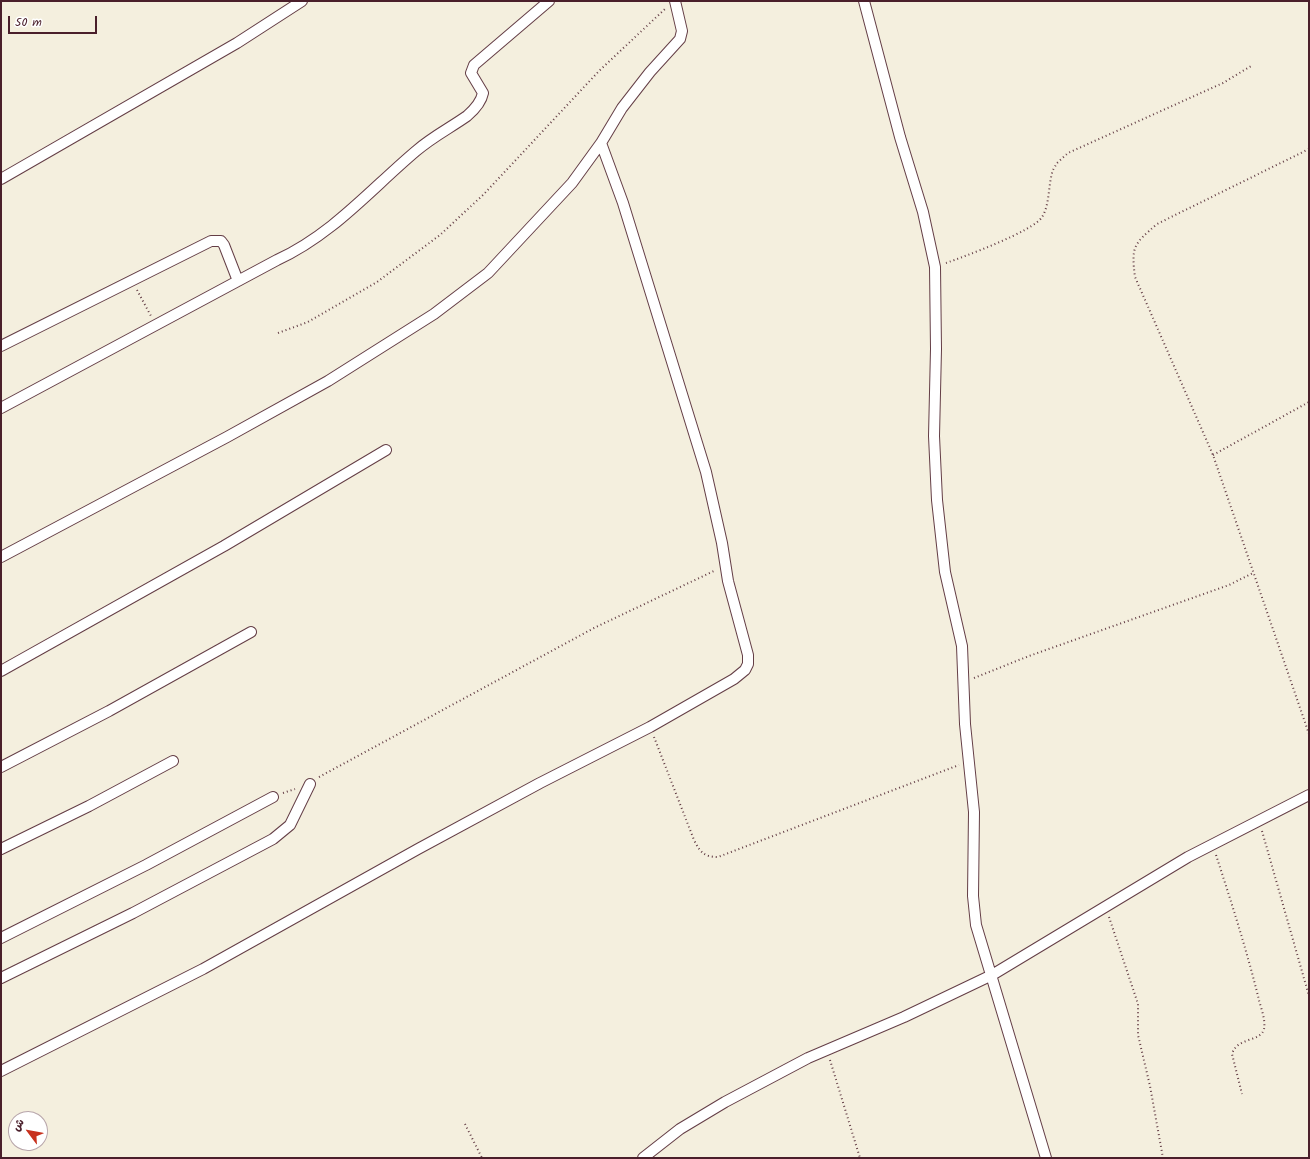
<!DOCTYPE html>
<meta charset="utf-8">
<style>
body{margin:0}
#map{position:relative;width:1310px;height:1159px;overflow:hidden;background:#f4efde;font-family:Kalam,"Playpen Sans Arabic",sans-serif}
canvas{display:block}
.frame{position:absolute;inset:0;border:2px solid #4a1f2b;pointer-events:none}
.north{position:absolute;left:8px;top:1111px;width:40px;height:40px;box-sizing:border-box;background:#fff;border:1px solid #b7a5aa;border-radius:50%;rotate:302deg;font-size:11px;font-weight:700;line-height:16px;text-align:center;color:#4a1f2b}
.north::after{content:'';display:block;margin:auto;width:14px;height:18px;background:#c8321e;clip-path:polygon(50% 0,100% 100%,50% 72%,0 100%)}
.scale{position:absolute;left:8px;top:16px;width:89px;height:18px;box-sizing:border-box;border:2px solid #4a1f2b;border-top:0;padding-left:5px;font-size:12px;line-height:14px;white-space:nowrap;color:#4a1f2b;-webkit-text-stroke:3px #fff;paint-order:stroke}
</style>
<div id="map">
<canvas width="1310" height="1159"></canvas>
<div class="frame"></div>
<div class="north">ش</div>
<div class="scale">50 m</div>
</div>
<script>
const ctx = document.querySelector('canvas').getContext('2d');
ctx.lineJoin = 'round';
function strokePath(path, color, width, dash) { ctx.strokeStyle = color; ctx.lineWidth = width; ctx.lineCap = dash ? 'butt' : 'round'; ctx.setLineDash(dash || []); ctx.stroke(path); }
const path = new Path2D(`
 M 1309,149 L 1157,224 C 1134,244 1131,246 1135,277 L 1213,455 L 1309,734
 M 946,263 C 963,257 1034,231 1042,217 C 1050,205 1048,184 1053,170 L 1057,163 L 1068,153 L 1223,83 L 1251,66
 M 137,290 L 151,316
 M 278,333 L 308,322 L 377,282 L 440,235 L 484,194 L 599,71 L 666,8
 M 1213,455 L 1309,402
 M 974,678 L 1029,656 L 1229,585 L 1253,573
 M 654,737 L 694,840 C 700,852 704,857 718,857 L 959,765
 M 319,777 L 594,628 L 716,570
 M 283,793 L 295,789
 M 1262,831 L 1309,996
 M 1216,855 C 1231,901 1246,948 1258,996 C 1260,1006 1266,1019 1264,1029 C 1261,1042 1237,1037 1232,1054 L 1242,1094
 M 1109,917 L 1138,1004 L 1138,1035 L 1150,1086 L 1163,1158
 M 830,1060 L 860,1158
 M 465,1124 L 482,1158`);
const street = new Path2D(`
 M 864,1 L 900,137 L 923,212 L 935,267 L 936,349 L 934,436 L 937,500 L 945,572 L 962,646 L 965,724 L 974,812 L 973,896 L 976,925 L 1046,1158
 M 1,179 L 237,43 L 302,1
 M 1,346 L 211,241 L 221,241 L 224,245 L 238,281
 M 1,408 L 277,260 C 332,235 371,189 416,151 C 432,137 450,128 467,116 C 474,110 481,103 483,93 L 471,73 L 474,65 L 549,1
 M 1,557 L 227,437 L 328,381 L 434,314 L 488,273 L 572,183 L 601,143
 M 1,671 L 224,546 L 386,450
 M 1,767 L 109,711 L 251,632
 M 1,849 L 89,806 L 173,761
 M 1,938 L 146,865 L 273,797
 M 1,978 L 133,913 L 273,839 L 290,825 L 310,784
 M 1,1071 L 203,969 L 418,849 L 540,783 L 650,727 L 734,679 L 745,670 L 748,664 L 748,655 L 728,581 L 722,543 L 706,472 L 623,203 L 601,143 L 622,108 L 650,72 L 680,39 L 682,31 L 675,1
 M 643,1158 L 680,1129 L 725,1102 L 808,1058 L 904,1017 L 992,975 L 1188,857 L 1309,795`);
strokePath(street, '#643e46', 12);
strokePath(path, '#643e46', 2, [1, 3]);
strokePath(street, '#fff', 10);
</script>
